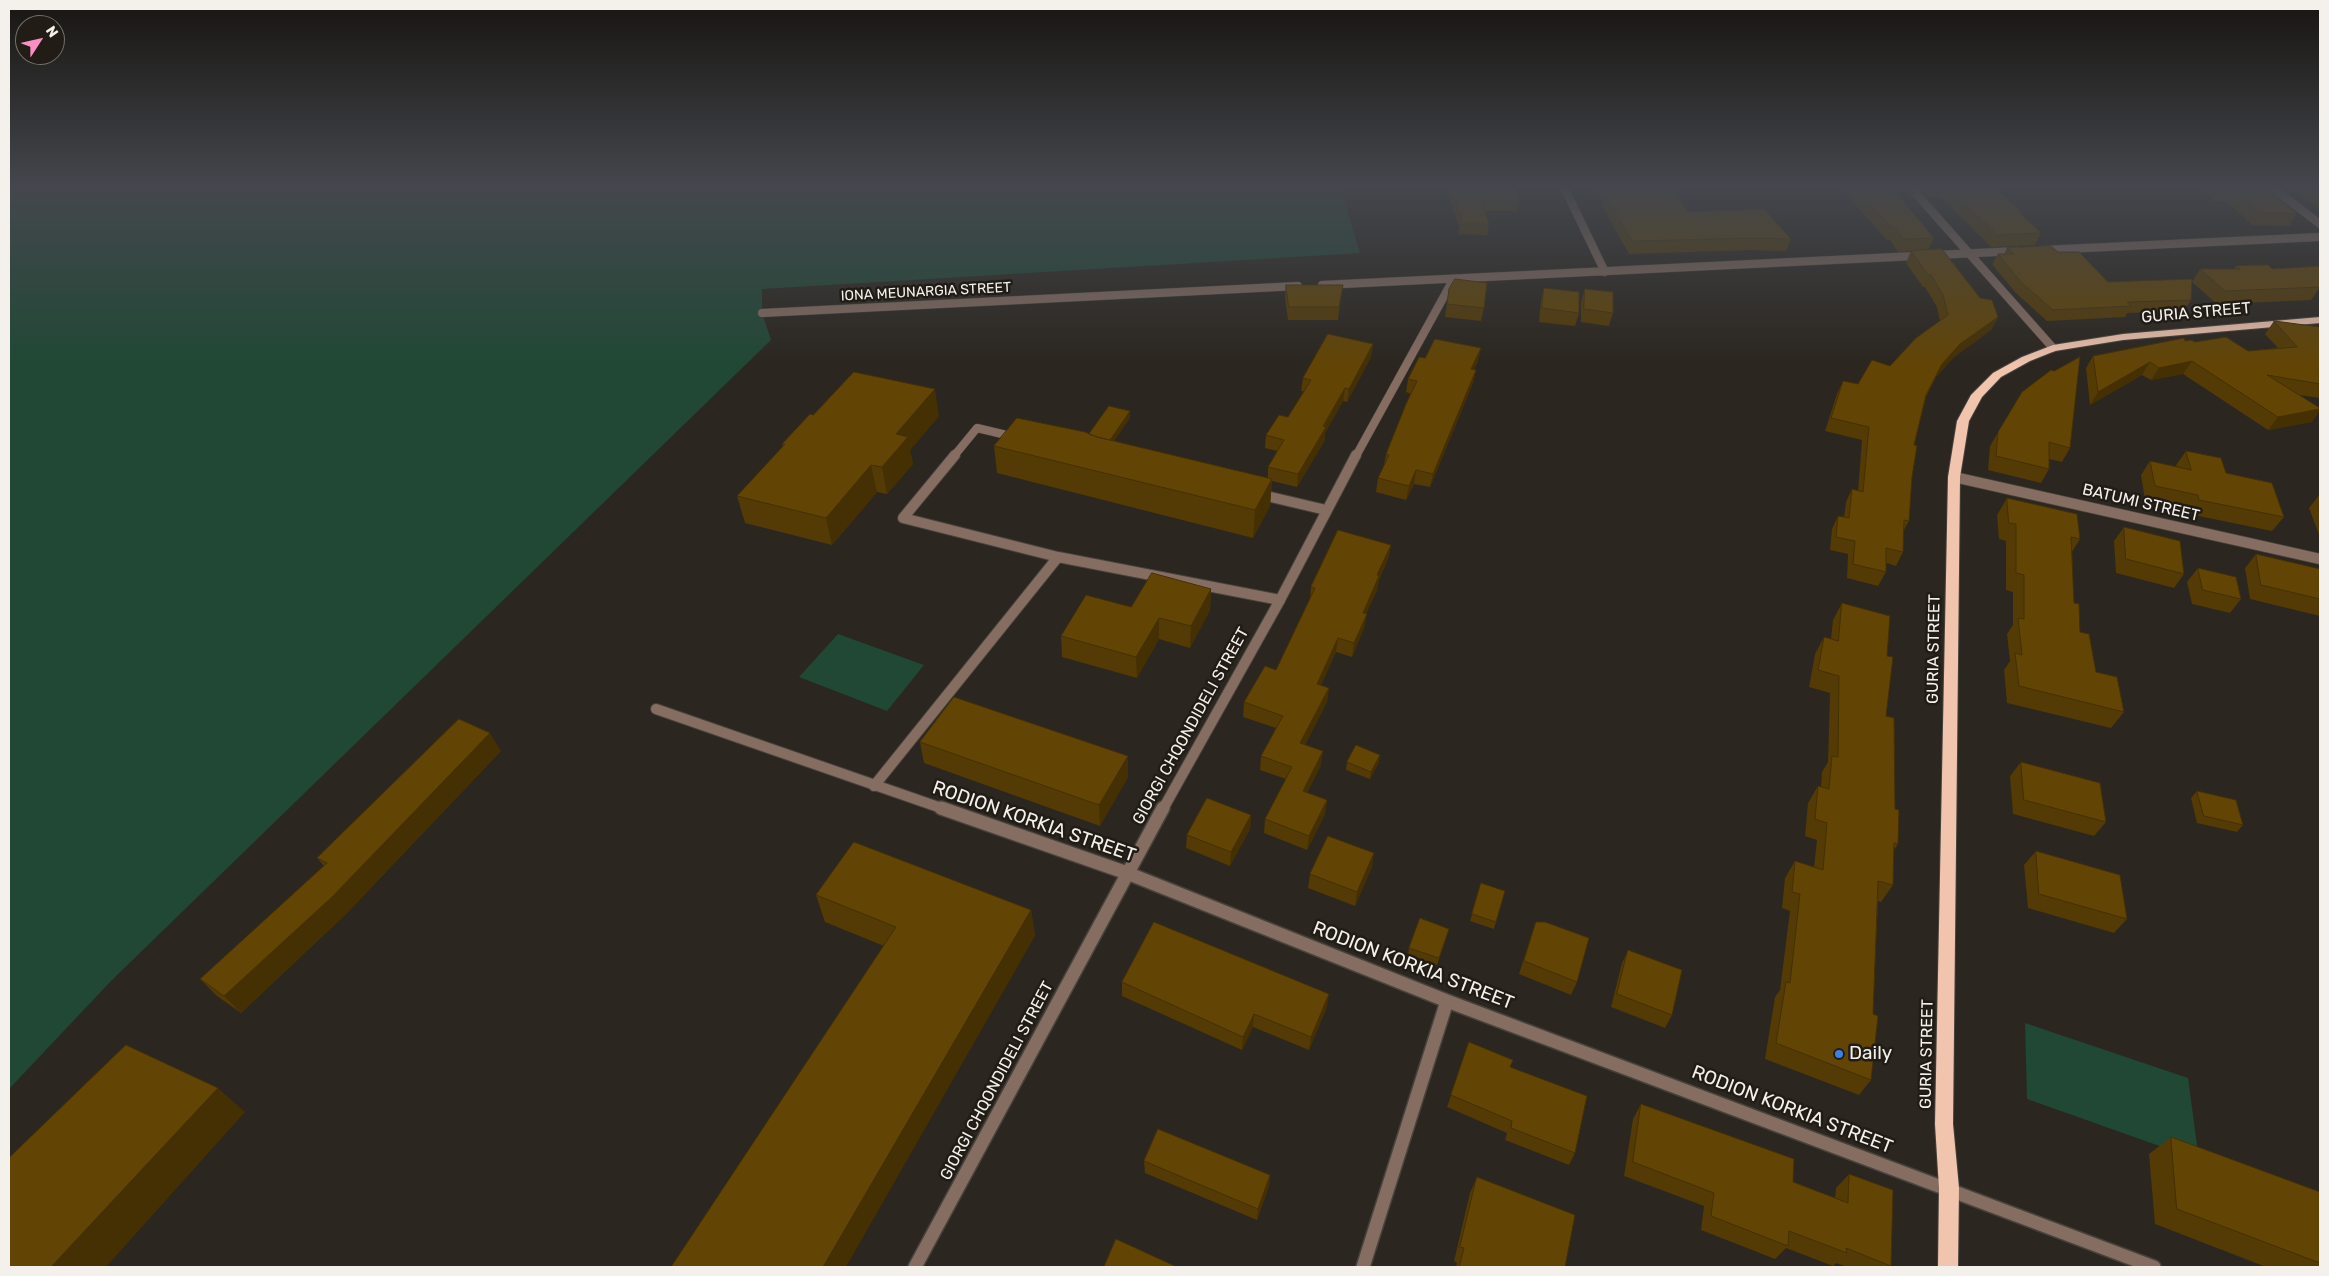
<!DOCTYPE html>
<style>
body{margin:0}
#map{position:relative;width:2329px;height:1276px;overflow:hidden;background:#2b261f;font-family:Rubik,sans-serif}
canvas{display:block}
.frame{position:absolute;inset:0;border:10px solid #f4f1ec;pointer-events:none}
.north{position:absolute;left:15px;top:15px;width:50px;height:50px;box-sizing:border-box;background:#211c16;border:1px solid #75716c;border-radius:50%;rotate:55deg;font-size:14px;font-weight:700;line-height:20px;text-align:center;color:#f4f1ec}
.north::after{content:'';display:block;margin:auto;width:18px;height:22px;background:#fc8fc2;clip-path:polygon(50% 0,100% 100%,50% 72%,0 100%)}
</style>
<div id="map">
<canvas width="2329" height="1276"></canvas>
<div class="frame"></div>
<div class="north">N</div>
</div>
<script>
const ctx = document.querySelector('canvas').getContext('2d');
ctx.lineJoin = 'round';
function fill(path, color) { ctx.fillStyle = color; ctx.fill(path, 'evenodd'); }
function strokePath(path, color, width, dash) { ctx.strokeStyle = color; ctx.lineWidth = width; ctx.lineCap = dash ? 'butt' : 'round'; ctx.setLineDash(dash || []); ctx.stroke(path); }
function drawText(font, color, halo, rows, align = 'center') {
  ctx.font = font + ' Rubik,sans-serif'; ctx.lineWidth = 5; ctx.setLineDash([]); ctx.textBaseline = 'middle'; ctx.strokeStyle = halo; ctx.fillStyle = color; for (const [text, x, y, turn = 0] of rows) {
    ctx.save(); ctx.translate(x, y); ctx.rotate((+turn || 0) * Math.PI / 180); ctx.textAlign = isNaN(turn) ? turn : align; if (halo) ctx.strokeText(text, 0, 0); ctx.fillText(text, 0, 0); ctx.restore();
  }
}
const green = new Path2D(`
 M 9,189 L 1341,189 L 1360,253 L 762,289 L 762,313 L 771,340 L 111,981 L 9,1089 Z
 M 838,634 L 924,665 L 887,711 L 799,677 Z
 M 2025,1023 L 2188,1078 L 2199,1160 L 2027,1099 Z`);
const serviceFar1 = new Path2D(`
 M 954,456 L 977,428 L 1015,437`);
const service = new Path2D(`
 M 955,455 L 903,518 L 1058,557 L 1280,600
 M 1258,494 L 1326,510
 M 874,786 L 1058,557`);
const minorFar2 = new Path2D(`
 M 1565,189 L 1605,272
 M 1912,189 L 2053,348
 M 2274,189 L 2320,224
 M 2042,250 L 2320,237
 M 1322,285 L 2017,251
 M 762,313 L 1298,286
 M 1356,456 L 1453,280`);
const minorFar1 = new Path2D(`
 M 1954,477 L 2320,559
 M 656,709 L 944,809
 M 1163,809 L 1280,600 L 1356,455`);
const minor = new Path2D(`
 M 941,808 L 1127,873 L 1447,1001 L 2154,1267
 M 915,1267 L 1163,808
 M 1363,1267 L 1447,1001`);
const trunk = new Path2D(`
 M 2320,317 L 2320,323 L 2123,340 L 2055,351 L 2030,361 L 2001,377 L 1982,397 L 1969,421 L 1960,477 L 1953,1124 L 1959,1188 L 1958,1267 L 1938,1267 L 1939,1188 L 1935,1124 L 1948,477 L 1957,421 L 1971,395 L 1993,373 L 2022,357 L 2053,345 L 2123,334 Z`);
const wall = new Path2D(`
 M 1446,189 L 1515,189 L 1519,201 L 1517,211 L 1485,211 L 1489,224 L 1487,235 L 1458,234 L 1460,224 L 1459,226 Z
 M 1596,189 L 1673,189 L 1688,212 L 1791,239 L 1786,251 L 1751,250 L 1629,254 L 1602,206 L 1603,201 Z
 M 1841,189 L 1915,189 L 1912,197 L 1902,189 L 1899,196 L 1934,238 L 1928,250 L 1980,298 L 1998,317 L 1991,330 L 1954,357 L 1936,377 L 1926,397 L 1914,445 L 1909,521 L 1903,532 L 1903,552 L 1896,566 L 1886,563 L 1886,572 L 1878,586 L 1847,578 L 1848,554 L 1830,550 L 1832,529 L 1838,516 L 1844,517 L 1846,502 L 1852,489 L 1858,491 L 1862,440 L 1825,431 L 1837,394 L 1843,381 L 1858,384 L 1890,366 L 1940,321 L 1937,307 L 1925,287 L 1923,287 L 1906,263 L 1911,251 L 1898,252 L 1890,240 L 1887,240 Z
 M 1919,189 L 1996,189 L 2021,211 L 2020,214 L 2041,233 L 2035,245 L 1991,247 L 1940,197 L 1927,197 Z
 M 2202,189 L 2268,189 L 2297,214 L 2289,226 L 2252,225 L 2226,201 L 2215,201 Z
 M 2290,189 L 2320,189 L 2320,209 Z
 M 2007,248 L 2058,252 L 2108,282 L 2191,300 L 2184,311 L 2127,313 L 2125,317 L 2047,321 L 2015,292 L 1992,264 L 1998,254 L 2004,254 Z
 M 2236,266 L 2320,287 L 2311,300 L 2217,304 L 2192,282 L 2200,269 L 2234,269 Z
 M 1286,285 L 1341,298 L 1338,320 L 1288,320 L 1285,298 Z
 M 1544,288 L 1579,313 L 1575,326 L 1539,322 L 1541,301 Z
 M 1449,289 L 1484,308 L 1481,321 L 1445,317 Z
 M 1585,289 L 1613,313 L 1609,326 L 1581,322 L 1581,302 Z
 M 2274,321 L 2320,327 L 2320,398 L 2299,395 L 2312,422 L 2268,430 L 2183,374 L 2151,380 L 2142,375 L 2090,405 L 2086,368 L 2093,356 L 2185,341 L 2248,351 L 2278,348 L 2265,334 Z
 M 1373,344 L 1371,357 L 1347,402 L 1343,401 L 1325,433 L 1325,440 L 1297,487 L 1272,481 L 1270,506 L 1253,538 L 997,473 L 994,446 L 1089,434 L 1130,411 L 1130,418 L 1114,441 L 1268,478 L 1268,467 L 1277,451 L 1265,448 L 1266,435 L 1288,417 L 1304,391 L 1301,391 L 1303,378 Z
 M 1425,358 L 1478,361 L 1474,369 L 1476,370 L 1473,383 L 1430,487 L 1414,484 L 1406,500 L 1376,492 L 1378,478 L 1384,465 L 1386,454 L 1411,394 L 1406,392 L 1408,379 Z
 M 2022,392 L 2070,448 L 2062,462 L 2049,459 L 2049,469 L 2041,483 L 1988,470 L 1990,446 Z
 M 813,415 L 939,416 L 910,450 L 913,464 L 887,494 L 877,492 L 832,545 L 745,523 L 737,496 L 783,447 L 782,444 Z
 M 2186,451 L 2226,473 L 2284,517 L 2272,531 L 2189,514 L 2188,509 L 2145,500 L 2141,475 L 2150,461 L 2177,467 L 2176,465 Z
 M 2320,494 L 2320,537 L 2309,508 Z
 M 2007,498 L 2080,539 L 2072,552 L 2074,603 L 2080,632 L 2096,672 L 2124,712 L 2111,728 L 2007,703 L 2004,670 L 2010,661 L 2007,634 L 2013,625 L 2013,592 L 2006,590 L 2006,541 L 1999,539 L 1997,515 Z
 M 2124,527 L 2184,574 L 2174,588 L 2116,573 L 2114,541 Z
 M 1391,545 L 1388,559 L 1379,580 L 1377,590 L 1366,614 L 1364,628 L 1352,657 L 1336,652 L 1321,685 L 1329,688 L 1327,702 L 1305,745 L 1321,765 L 1307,793 L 1327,800 L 1325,814 L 1307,850 L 1264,833 L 1265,819 L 1286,779 L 1260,770 L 1261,756 L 1276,728 L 1243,717 L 1244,702 L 1276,670 L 1310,599 L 1311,587 Z
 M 2256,554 L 2320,569 L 2320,616 L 2250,599 L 2245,568 Z
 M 2198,568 L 2241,599 L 2230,613 L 2192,604 L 2187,582 Z
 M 1211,589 L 1210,610 L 1190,648 L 1159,639 L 1137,678 L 1062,657 L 1061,636 L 1131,607 Z
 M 1842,603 L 1887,656 L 1886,716 L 1895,809 L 1898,844 L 1894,850 L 1893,885 L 1881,902 L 1878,901 L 1873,1014 L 1871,1080 L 1859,1095 L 1765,1059 L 1775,997 L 1780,990 L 1790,911 L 1782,908 L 1785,878 L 1795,861 L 1814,867 L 1817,840 L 1805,836 L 1808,803 L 1818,786 L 1821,787 L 1822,772 L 1828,762 L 1830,693 L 1809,687 L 1815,654 L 1824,637 L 1831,639 L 1833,620 Z
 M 920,742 L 1128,777 L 1100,826 L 924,763 Z
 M 501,751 L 346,914 L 241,1013 L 217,996 L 200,979 L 324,866 L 317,858 Z
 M 1347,762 L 1379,762 L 1370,779 L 1346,770 Z
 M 2021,762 L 2106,822 L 2094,836 L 2013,814 L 2010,776 Z
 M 2197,791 L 2243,825 L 2237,832 L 2197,823 L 2191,798 Z
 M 1251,815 L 1250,829 L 1230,866 L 1186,848 L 1187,835 Z
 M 2036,851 L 2127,919 L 2114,933 L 2028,908 L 2024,865 Z
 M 1372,867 L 1355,906 L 1308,888 L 1310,874 Z
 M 1481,883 L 1496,922 L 1494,929 L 1470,921 Z
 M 816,895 L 1031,910 L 1035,936 L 884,946 L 825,922 Z
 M 1536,922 L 1577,982 L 1571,995 L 1519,974 Z
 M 1447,936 L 1437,965 L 1408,954 L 1409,948 Z
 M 1628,950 L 1672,1015 L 1665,1028 L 1611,1007 L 1622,963 Z
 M 1122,982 L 1327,1007 L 1309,1050 L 1253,1027 L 1242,1050 L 1122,996 Z
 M 1469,1042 L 1510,1067 L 1575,1153 L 1569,1165 L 1505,1140 L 1507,1133 L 1447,1107 Z
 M 1641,1104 L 1793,1182 L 1835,1198 L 1836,1188 L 1849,1174 L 1891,1266 L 1890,1267 L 1848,1267 L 1836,1263 L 1833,1266 L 1786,1248 L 1775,1259 L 1701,1230 L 1704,1206 L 1624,1176 L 1633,1119 Z
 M 2171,1137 L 2320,1192 L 2320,1267 L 2266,1267 L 2155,1224 L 2149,1154 Z
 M 1144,1161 L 1270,1175 L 1269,1186 L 1257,1220 L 1145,1173 Z
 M 1477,1177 L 1565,1267 L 1456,1267 L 1457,1263 L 1454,1261 L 1470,1193 Z`);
const shadedWall = new Path2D(`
 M 1343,285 L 1341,298 L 1338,320 L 1339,307 Z
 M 1998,317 L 1991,330 L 1954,357 L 1936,377 L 1942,364 L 1960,344 Z
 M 1373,344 L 1371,357 L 1347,402 L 1349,389 Z
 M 1481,348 L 1478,361 L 1468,382 L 1471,369 Z
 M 2192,361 L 2183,374 L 2151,380 L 2159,368 Z
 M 2150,362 L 2142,375 L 2090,405 L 2098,392 Z
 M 1476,370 L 1473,383 L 1430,487 L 1433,474 Z
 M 1345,388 L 1343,401 L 1325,433 L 1325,440 L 1297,487 L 1298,474 Z
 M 935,389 L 939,416 L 910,450 L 913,464 L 887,494 L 882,467 L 896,434 Z
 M 2320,409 L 2320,411 L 2312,422 L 2268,430 L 2278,417 Z
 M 1130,411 L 1130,418 L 1107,451 L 1107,444 Z
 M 871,465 L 877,492 L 832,545 L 826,518 Z
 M 1416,470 L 1414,484 L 1406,500 L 1409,486 Z
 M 1272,479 L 1270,506 L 1253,538 L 1255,510 Z
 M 1391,545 L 1388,559 L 1379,580 L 1377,590 L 1360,627 L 1363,613 L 1377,575 Z
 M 1211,589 L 1210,610 L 1190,648 L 1191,626 Z
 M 1367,614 L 1364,628 L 1352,657 L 1354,643 Z
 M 1159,618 L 1159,639 L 1137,678 L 1136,657 Z
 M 1338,638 L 1336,652 L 1315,698 L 1317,684 Z
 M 1329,688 L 1327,702 L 1299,757 L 1300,743 Z
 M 490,733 L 501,751 L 346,914 L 241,1013 L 224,996 Z
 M 1323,751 L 1321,765 L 1301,805 L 1303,791 Z
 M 1380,755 L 1379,762 L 1370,779 L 1371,772 Z
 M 1128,756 L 1128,777 L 1100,826 L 1099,805 Z
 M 1327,800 L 1325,814 L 1307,850 L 1309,836 Z
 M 1251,815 L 1250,829 L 1230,866 L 1231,852 Z
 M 1374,853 L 1372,867 L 1355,906 L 1357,892 Z
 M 1031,910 L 1035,936 L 846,1267 L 823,1267 Z
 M 1329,994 L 1327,1007 L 1309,1050 L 1311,1037 Z
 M 1254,1014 L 1253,1027 L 1242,1050 L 1243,1037 Z
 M 218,1088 L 245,1112 L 106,1267 L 51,1267 Z
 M 1270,1175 L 1269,1186 L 1257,1220 L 1258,1209 Z`);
const building = new Path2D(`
 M 1452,189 L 1515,189 L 1519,201 L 1481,200 L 1489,224 L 1460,224 L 1462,213 L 1460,215 Z
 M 1606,189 L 1673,189 L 1688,212 L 1764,209 L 1791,239 L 1755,238 L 1632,241 L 1605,194 L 1609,194 Z
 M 1857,189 L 1893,189 L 1934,238 L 1904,239 L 1895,228 L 1892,228 Z
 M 1950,189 L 1996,189 L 2021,211 L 2018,211 L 2041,233 L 1998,235 Z
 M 2233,189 L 2268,189 L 2297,214 L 2260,212 Z
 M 2051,246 L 2058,252 L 2079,252 L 2108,282 L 2192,279 L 2191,300 L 2127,302 L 2131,306 L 2053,310 L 2021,282 L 1998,254 L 2014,254 L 2007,248 Z
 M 1942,249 L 1980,298 L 1992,300 L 1998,317 L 1960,344 L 1942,364 L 1926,395 L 1914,445 L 1917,446 L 1912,477 L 1909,521 L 1904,520 L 1903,552 L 1886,548 L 1886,572 L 1853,564 L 1855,541 L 1836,537 L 1838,516 L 1849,518 L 1852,489 L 1863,492 L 1869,427 L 1831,418 L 1843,381 L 1858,384 L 1872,360 L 1890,366 L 1916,338 L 1948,315 L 1943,295 L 1931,275 L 1928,275 L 1911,251 Z
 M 2268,265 L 2272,269 L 2320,266 L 2320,287 L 2225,291 L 2200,269 L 2240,269 L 2236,266 Z
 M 1455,279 L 1487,283 L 1484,308 L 1447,304 L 1449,289 Z
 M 1286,285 L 1343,285 L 1339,307 L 1289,307 Z
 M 1544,288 L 1579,292 L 1579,313 L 1542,308 Z
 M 1585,289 L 1613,292 L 1613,313 L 1584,309 Z
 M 2274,321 L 2320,327 L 2320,384 L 2267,375 L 2320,408 L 2320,409 L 2278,417 L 2192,361 L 2159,368 L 2150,362 L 2098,392 L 2093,356 L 2184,338 L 2185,341 L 2191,340 L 2195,342 L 2226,337 L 2248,351 L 2297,347 Z
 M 1328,334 L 1373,344 L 1349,389 L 1345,388 L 1323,426 L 1326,427 L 1298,474 L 1268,467 L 1284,440 L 1266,435 L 1279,415 L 1288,417 L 1311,380 L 1303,378 Z
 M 1435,339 L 1481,348 L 1471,369 L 1476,370 L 1433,474 L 1416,470 L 1409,486 L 1378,478 L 1389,455 L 1386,454 L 1406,404 L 1417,381 L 1408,379 L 1419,357 L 1425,358 Z
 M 2080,357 L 2070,448 L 2049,442 L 2049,469 L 1996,456 L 1998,432 L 2022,392 L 2051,370 L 2054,371 Z
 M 854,372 L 935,389 L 896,434 L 908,437 L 882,467 L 871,465 L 826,518 L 737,496 L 785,444 L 782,444 L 810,414 L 813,415 Z
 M 1109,406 L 1130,411 L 1110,440 L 1097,437 L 1089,434 Z
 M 1017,418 L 1085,432 L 1097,437 L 1272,479 L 1255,510 L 994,446 Z
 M 2186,451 L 2221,458 L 2226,473 L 2272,483 L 2284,517 L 2199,500 L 2198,495 L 2155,486 L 2150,461 L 2191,470 Z
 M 2007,498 L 2077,514 L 2080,539 L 2071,537 L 2074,603 L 2079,604 L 2080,632 L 2089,634 L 2096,672 L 2117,677 L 2124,712 L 2019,686 L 2015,653 L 2022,655 L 2018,618 L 2024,619 L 2024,575 L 2016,573 L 2016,524 L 2009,523 Z
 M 2124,527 L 2180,541 L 2184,574 L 2126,559 Z
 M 1338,530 L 1391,545 L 1377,575 L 1379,576 L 1363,613 L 1367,614 L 1354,643 L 1338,638 L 1317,684 L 1329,688 L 1300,743 L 1323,751 L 1303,791 L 1327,800 L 1309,836 L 1265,819 L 1292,767 L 1261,756 L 1283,716 L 1244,702 L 1265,666 L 1276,670 L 1315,588 L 1311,587 Z
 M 2256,554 L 2320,569 L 2320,599 L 2261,585 Z
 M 2198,568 L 2236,577 L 2241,599 L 2203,590 Z
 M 1152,573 L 1211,589 L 1191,626 L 1159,618 L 1136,657 L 1061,636 L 1086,595 L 1131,607 Z
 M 1842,603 L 1890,616 L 1887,656 L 1893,657 L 1886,716 L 1894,718 L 1895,809 L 1899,810 L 1898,844 L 1894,843 L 1893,885 L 1878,881 L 1873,1014 L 1878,1016 L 1871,1080 L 1776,1043 L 1786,982 L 1790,983 L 1800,894 L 1792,892 L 1795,861 L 1823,870 L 1827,823 L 1815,819 L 1818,786 L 1829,789 L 1832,756 L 1838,757 L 1839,676 L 1818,670 L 1824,637 L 1838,641 Z
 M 954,697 L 1128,756 L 1099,805 L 920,742 Z
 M 459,719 L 490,733 L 332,897 L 224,996 L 200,979 L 327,863 L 317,858 Z
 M 1356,745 L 1380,755 L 1371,772 L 1347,762 Z
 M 2021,762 L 2100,783 L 2106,822 L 2024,800 Z
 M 2197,791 L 2236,800 L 2243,825 L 2204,816 Z
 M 1207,798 L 1251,815 L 1231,852 L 1187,835 Z
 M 1328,836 L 1374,853 L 1357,892 L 1310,874 Z
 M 854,842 L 1031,910 L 823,1267 L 671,1267 L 896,927 L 816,895 Z
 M 2036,851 L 2120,875 L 2127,919 L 2039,894 Z
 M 1481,883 L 1505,891 L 1496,922 L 1472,914 Z
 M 1420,918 L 1449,929 L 1439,958 L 1409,948 Z
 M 1154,922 L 1329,994 L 1311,1037 L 1254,1014 L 1243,1037 L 1122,982 Z
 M 1536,922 L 1545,922 L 1589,938 L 1577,982 L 1524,961 Z
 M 1628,950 L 1682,970 L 1672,1015 L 1617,994 Z
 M 1469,1042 L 1513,1060 L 1510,1067 L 1587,1096 L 1575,1153 L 1511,1128 L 1512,1121 L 1451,1095 Z
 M 126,1045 L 218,1088 L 51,1267 L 9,1267 L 9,1158 Z
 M 1641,1104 L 1794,1159 L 1793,1182 L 1848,1203 L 1849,1174 L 1893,1190 L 1891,1266 L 1846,1248 L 1847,1253 L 1789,1231 L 1788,1246 L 1711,1216 L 1714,1193 L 1633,1162 Z
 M 1158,1129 L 1270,1175 L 1258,1209 L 1144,1161 Z
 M 2171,1137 L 2320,1192 L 2320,1263 L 2177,1209 Z
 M 1477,1177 L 1575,1215 L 1565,1267 L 1459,1267 L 1464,1248 L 1460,1247 Z
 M 1116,1239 L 1177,1267 L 1104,1267 Z`);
const markers = [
 [1839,1054,5,"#3f7fe0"]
];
const farStreetnames = [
 ["IONA MEUNARGIA STREET",926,292,-3]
];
const streetNames = [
 ["GURIA STREET",2196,313,-5],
 ["BATUMI STREET",2141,503,13],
 ["GURIA STREET",1934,649,-89],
 ["GIORGI CHQONDIDELI STREET",1191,726,-61],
 ["GURIA STREET",1927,1054,-89],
 ["GIORGI CHQONDIDELI STREET",997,1081,-62]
];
const nearStreetnames = [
 ["RODION KORKIA STREET",1034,822,19],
 ["RODION KORKIA STREET",1413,966,21],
 ["RODION KORKIA STREET",1792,1110,21]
];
const nearPoinames = [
 ["Daily",1849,1054]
];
fill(green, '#204835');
strokePath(serviceFar1, '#47423c', 9);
strokePath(service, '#47423c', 12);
strokePath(minorFar2, '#47423c', 9);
strokePath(minorFar1, '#47423c', 12);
strokePath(minor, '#47423c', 16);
strokePath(trunk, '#47423c', 2);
strokePath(serviceFar1, '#866d61', 8);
strokePath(service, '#866d61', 10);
strokePath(minorFar2, '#866d61', 8);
strokePath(minorFar1, '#866d61', 10);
strokePath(minor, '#866d61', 13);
fill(trunk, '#f1c4ae');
fill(wall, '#543a04');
fill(shadedWall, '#453004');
fill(building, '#624405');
strokePath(building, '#453004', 1);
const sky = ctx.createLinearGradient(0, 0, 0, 367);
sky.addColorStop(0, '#181511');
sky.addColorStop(0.51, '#44474d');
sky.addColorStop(1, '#44474d00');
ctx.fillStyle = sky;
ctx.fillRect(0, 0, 2329, 367);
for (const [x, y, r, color] of markers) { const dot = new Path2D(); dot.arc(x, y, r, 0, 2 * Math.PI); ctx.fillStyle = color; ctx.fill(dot); strokePath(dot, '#211c16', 2); }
drawText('14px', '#f4f1ec', '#211c16', farStreetnames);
drawText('16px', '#f4f1ec', '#211c16', streetNames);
drawText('19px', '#f4f1ec', '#211c16', nearStreetnames);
drawText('19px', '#f4f1ec', '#211c16', nearPoinames, 'left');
</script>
